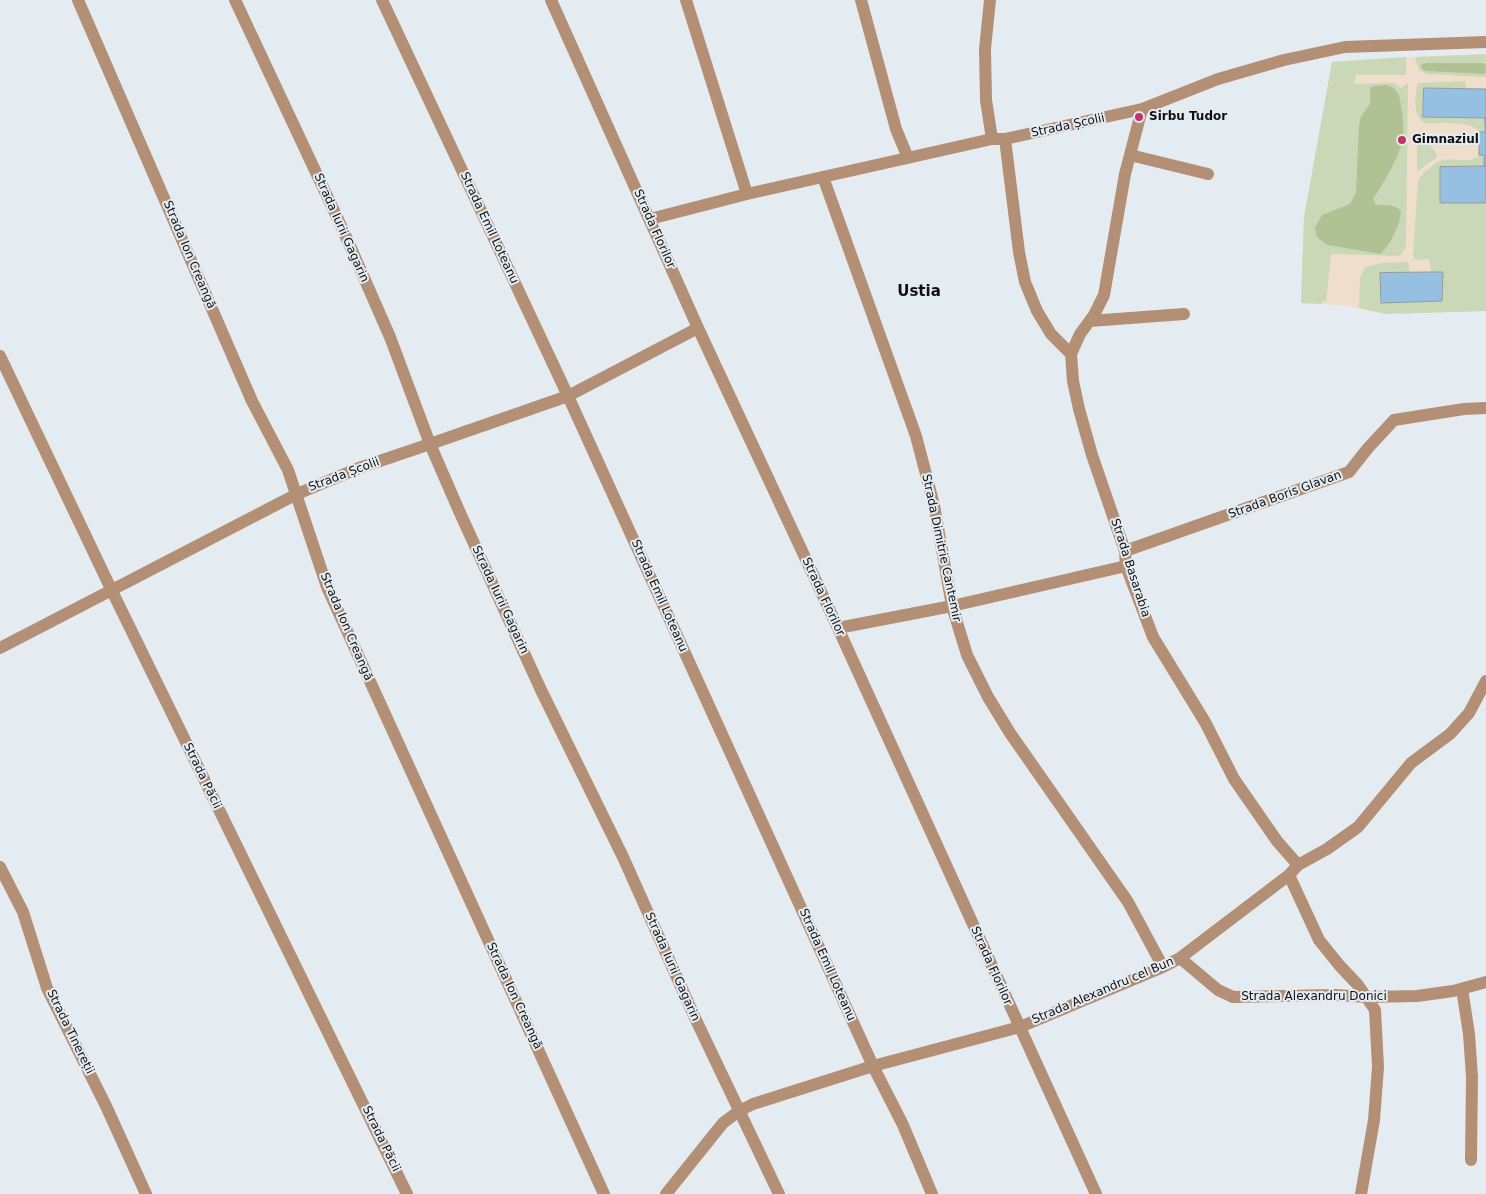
<!DOCTYPE html>
<meta charset="utf-8">
<style>
body{margin:0}
canvas{display:block;background:#e5ecf1}
</style>
<canvas width="1486" height="1194"></canvas>
<script>
const ctx = document.querySelector('canvas').getContext('2d');
ctx.lineJoin = 'round';
function fill(path, color) { ctx.fillStyle = color; ctx.fill(path, 'evenodd'); }
function strokePath(path, color, width, dash) { ctx.strokeStyle = color; ctx.lineWidth = width; ctx.lineCap = dash ? 'butt' : 'round'; ctx.setLineDash(dash || []); ctx.stroke(path); }
function drawText(font, color, halo, rows, align = 'center') {
  ctx.font = font + ' "DejaVu Sans",sans-serif'; ctx.lineWidth = 4; ctx.setLineDash([]); ctx.textBaseline = 'middle'; ctx.strokeStyle = halo; ctx.fillStyle = color; for (const [text, x, y, turn = 0] of rows) {
    ctx.save(); ctx.translate(x, y); ctx.rotate((+turn || 0) * Math.PI / 180); ctx.textAlign = isNaN(turn) ? turn : align; if (halo) ctx.strokeText(text, 0, 0); ctx.fillText(text, 0, 0); ctx.restore();
  }
}
const education = new Path2D(`
 M 1486,54 L 1486,311 L 1386,314 L 1343,305 L 1301,303 L 1304,217 L 1332,62 L 1384,58 Z`);
const green = new Path2D(`
 M 1486,54 L 1486,77 L 1427,74 L 1419,70 L 1415,57 Z
 M 1406,57 L 1406,75 L 1356,75 L 1354,84 L 1394,83 L 1401,88 L 1408,83 L 1406,246 L 1402,254 L 1398,256 L 1331,254 L 1326,301 L 1323,301 L 1322,304 L 1301,303 L 1304,217 L 1332,62 Z
 M 1465,81 L 1466,88 L 1424,88 L 1424,117 L 1485,118 L 1485,132 L 1479,132 C 1472,120 1439,124 1425,123 C 1412,117 1415,94 1418,83 Z
 M 1419,131 L 1438,156 L 1418,171 L 1417,168 L 1417,133 Z
 M 1479,155 L 1484,155 L 1484,166 L 1440,168 L 1440,203 L 1486,203 L 1486,311 L 1386,314 L 1359,308 L 1360,278 L 1365,267 L 1382,263 L 1408,262 L 1410,273 L 1431,272 L 1429,259 L 1416,260 L 1413,256 L 1418,180 C 1423,173 1435,162 1443,160 C 1456,157 1469,165 1479,155 Z`);
const forest = new Path2D(`
 M 1426,63 L 1483,63 L 1486,66 L 1485,74 L 1426,71 L 1422,69 L 1421,65 Z
 M 1384,85 C 1397,86 1400,95 1401,106 C 1403,116 1404,127 1403,137 C 1402,152 1382,186 1373,199 L 1376,205 C 1385,205 1395,204 1401,211 C 1400,226 1391,243 1381,254 L 1327,245 L 1317,237 L 1315,227 L 1322,215 L 1350,204 L 1356,193 L 1359,125 L 1361,116 L 1370,104 L 1370,87 Z`);
const building = new Path2D(`
 M 1424,88 L 1486,89 L 1486,118 L 1423,117 Z
 M 1485,118 L 1486,118 L 1486,166 L 1484,166 L 1484,155 L 1479,155 L 1479,132 L 1485,132 Z
 M 1484,166 L 1486,166 L 1486,203 L 1440,203 L 1440,167 Z
 M 1431,272 L 1443,272 L 1442,301 L 1381,303 L 1380,273 Z`);
const street = new Path2D(`
 M 78,0 L 252,401 L 288,470 L 327,587 L 604,1194
 M 235,0 L 343,230 L 390,337 L 430,444 L 460,513 L 541,690 L 623,857 L 696,1020 L 779,1194
 M 382,0 L 568,396 L 873,1066 L 903,1125 L 932,1194
 M 551,0 L 698,328 L 838,628 L 1096,1194
 M 686,0 L 747,194
 M 861,0 L 896,129 L 908,158
 M 990,0 L 985,49 L 986,100 L 992,139
 M 1142,109 L 1125,174 L 1104,295 L 1094,315 L 1080,334 L 1071,354 L 1073,381 L 1079,409 L 1092,455 L 1125,551 L 1126,566 L 1153,637 L 1205,722 L 1234,779 L 1277,841 L 1298,865
 M 1005,139 L 1019,252 L 1025,282 L 1037,311 L 1051,334 L 1071,354
 M 1130,155 L 1208,174
 M 823,177 L 916,436 L 934,505 L 952,606 L 967,655 L 988,697 L 1010,733 L 1128,902 L 1163,967
 M 650,219 L 747,194 L 992,139 L 1005,139 L 1142,109 L 1218,79 L 1284,60 L 1345,47 L 1486,42
 M 1090,321 L 1184,314
 M 0,356 L 112,591 L 407,1194
 M 1125,551 L 1349,472 L 1368,448 L 1394,420 L 1464,409 L 1486,408
 M 838,628 L 952,606 L 1126,566
 M 0,648 L 297,494 L 359,468 L 430,444 L 568,396 L 698,328
 M 0,867 L 23,912 L 47,988 L 106,1106 L 146,1194
 M 1289,875 L 1319,940 L 1340,966 L 1358,985 L 1375,1010 L 1378,1067 L 1374,1120 L 1361,1194
 M 1180,958 L 1218,990 L 1233,997 L 1335,995 L 1367,997 L 1417,996 L 1453,991 L 1486,982
 M 1462,989 L 1469,1034 L 1472,1077 L 1471,1160
 M 666,1194 L 723,1123 L 739,1111 L 753,1104 L 873,1066 L 1020,1027 L 1163,967 L 1180,958 L 1289,875 L 1298,865 L 1327,849 L 1358,827 L 1411,763 L 1450,734 L 1469,713 L 1486,681`);
const markers = [
 [1139,117,5,"#c33565"],
 [1402,140,5,"#c33565"]
];
const poiNames = [
 ["Sirbu Tudor",1149,117],
 ["Gimnaziul",1412,140]
];
const streetNames = [
 ["Strada Școlii",1068,126,-12],
 ["Strada Iurii Gagarin",341,228,66],
 ["Strada Emil Loteanu",489,228,65],
 ["Strada Florilor",654,229,66],
 ["Strada Ion Creangă",189,255,67],
 ["Strada Școlii",344,475,-21],
 ["Strada Boris Glavan",1285,495,-20],
 ["Strada Dimitrie Cantemir",941,548,78],
 ["Strada Basarabia",1130,568,72],
 ["Strada Emil Loteanu",659,596,66],
 ["Strada Florilor",823,597,65],
 ["Strada Iurii Gagarin",500,600,65],
 ["Strada Ion Creangă",346,627,67],
 ["Strada Păcii",202,776,64],
 ["Strada Emil Loteanu",827,965,66],
 ["Strada Florilor",991,966,66],
 ["Strada Iurii Gagarin",672,967,66],
 ["Strada Alexandru cel Bun",1103,991,-23],
 ["Strada Ion Creangă",514,996,65],
 ["Strada Alexandru Donici",1314,997],
 ["Strada Tinereții",70,1032,64],
 ["Strada Păcii",381,1139,64]
];
const quarterNames = [
 ["Ustia",919,292]
];
fill(education, '#efdecc');
fill(green, '#cbd8b8');
fill(forest, '#b0c293');
fill(building, '#96c0e2');
strokePath(building, '#959ba0', 1);
strokePath(street, '#b39075', 12);
for (const [x, y, r, color] of markers) { const dot = new Path2D(); dot.arc(x, y, r, 0, 2 * Math.PI); ctx.fillStyle = color; ctx.fill(dot); strokePath(dot, '#e5ecf1', 2); }
drawText('bold 12px', '#0e1012', '#e5ecf1', poiNames, 'left');
drawText('12px', '#0e1012', '#e5ecf1', streetNames);
drawText('bold 15px', '#0e1012', '#e5ecf1', quarterNames);
</script>
